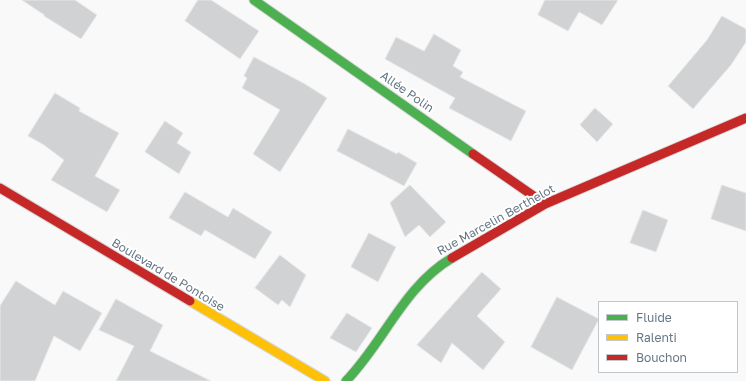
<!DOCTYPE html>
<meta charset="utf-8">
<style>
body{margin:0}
#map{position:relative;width:746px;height:381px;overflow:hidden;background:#f9f9f9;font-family:"Golos Text",sans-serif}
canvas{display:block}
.legend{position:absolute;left:598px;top:301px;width:140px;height:72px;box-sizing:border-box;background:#fff;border:1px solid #c1c8cd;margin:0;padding:5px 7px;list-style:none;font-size:12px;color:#657683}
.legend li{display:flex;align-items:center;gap:8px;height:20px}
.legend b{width:20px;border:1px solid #c1c8cd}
</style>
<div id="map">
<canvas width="746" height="381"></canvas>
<ul class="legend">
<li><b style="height:5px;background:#4caf50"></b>Fluide</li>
<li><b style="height:5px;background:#ffc107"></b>Ralenti</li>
<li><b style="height:5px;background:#c62828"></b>Bouchon</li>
</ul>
</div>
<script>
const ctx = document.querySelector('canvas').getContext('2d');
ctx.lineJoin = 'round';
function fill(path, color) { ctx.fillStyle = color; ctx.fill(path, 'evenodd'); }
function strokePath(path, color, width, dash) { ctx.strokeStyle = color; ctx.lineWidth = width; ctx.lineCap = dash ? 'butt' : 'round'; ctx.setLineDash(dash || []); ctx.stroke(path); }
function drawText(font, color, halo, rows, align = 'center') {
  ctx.font = font + ' "Golos Text",sans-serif'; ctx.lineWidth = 4; ctx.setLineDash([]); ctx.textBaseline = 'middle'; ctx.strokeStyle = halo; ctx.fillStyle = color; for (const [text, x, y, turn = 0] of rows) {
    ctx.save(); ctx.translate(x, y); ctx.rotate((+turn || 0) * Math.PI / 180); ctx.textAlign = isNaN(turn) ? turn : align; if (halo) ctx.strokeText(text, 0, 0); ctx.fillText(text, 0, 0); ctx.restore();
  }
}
const building = new Path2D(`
 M 22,0 L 75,0 L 97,15 L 81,39 L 44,16 L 44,15 Z
 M 198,0 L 211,0 L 259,31 L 240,59 L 185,21 Z
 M 545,0 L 618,0 L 602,25 L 579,12 L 568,31 L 538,15 Z
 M 722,16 L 746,29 L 746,42 L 731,65 L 693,109 L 668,86 L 707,40 Z
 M 434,34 L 461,50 L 453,66 L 463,72 L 460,77 L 526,111 L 511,141 L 449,108 L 455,98 L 385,59 L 396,37 L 424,51 Z
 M 254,57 L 305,84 L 327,98 L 280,172 L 253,154 L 280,110 L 242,88 L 247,78 L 244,76 Z
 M 55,93 L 80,108 L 79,111 L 119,133 L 95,176 L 120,190 L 107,212 L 51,180 L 64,160 L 44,145 L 28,136 Z
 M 595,108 L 613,124 L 597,142 L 580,125 Z
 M 165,121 L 183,133 L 177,143 L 191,152 L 179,174 L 145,152 Z
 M 348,129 L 397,154 L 398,152 L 417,163 L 404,186 L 337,151 Z
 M 410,185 L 446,222 L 430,237 L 419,225 L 405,237 L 390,203 Z
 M 722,185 L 746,193 L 746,231 L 711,219 Z
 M 185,192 L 228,217 L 233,208 L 272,232 L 255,259 L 205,230 L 201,236 L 169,218 Z
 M 643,210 L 668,220 L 656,252 L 630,243 Z
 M 369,233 L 396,247 L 378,282 L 351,267 Z
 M 280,255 L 306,275 L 290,307 L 282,300 L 278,305 L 255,288 Z
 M 482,272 L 501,289 L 477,316 L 505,342 L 483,370 L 452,343 L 441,363 L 417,345 Z
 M 16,281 L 55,305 L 63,291 L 102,313 L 80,351 L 54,336 L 35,381 L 0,381 L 0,306 Z
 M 557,297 L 599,319 L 572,370 L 531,347 Z
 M 116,299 L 163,325 L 150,351 L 211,381 L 116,381 L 134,346 L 99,330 Z
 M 347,313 L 372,328 L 356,352 L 330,338 Z`);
const fast = new Path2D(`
 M 254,0 L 473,154
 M 346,381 C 384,342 404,286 452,258`);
const slow = new Path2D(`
 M 190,301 L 325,381`);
const jam = new Path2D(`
 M 473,154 L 545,204
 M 0,188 L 190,301
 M 452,258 L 545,204 L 746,118`);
const streetNames = [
 ["Allée Polin",407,92,35],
 ["Rue Marcelin Berthelot",496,220,-29],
 ["Boulevard de Pontoise",168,275,31]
];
fill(building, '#d0d2d3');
strokePath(building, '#e8e8e8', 1);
strokePath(fast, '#d5d6d7', 11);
strokePath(slow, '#d5d6d7', 11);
strokePath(jam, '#d5d6d7', 11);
strokePath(fast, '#4caf50', 9);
strokePath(slow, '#ffc107', 9);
strokePath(jam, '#c62828', 9);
drawText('12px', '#657683', '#fff', streetNames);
</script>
